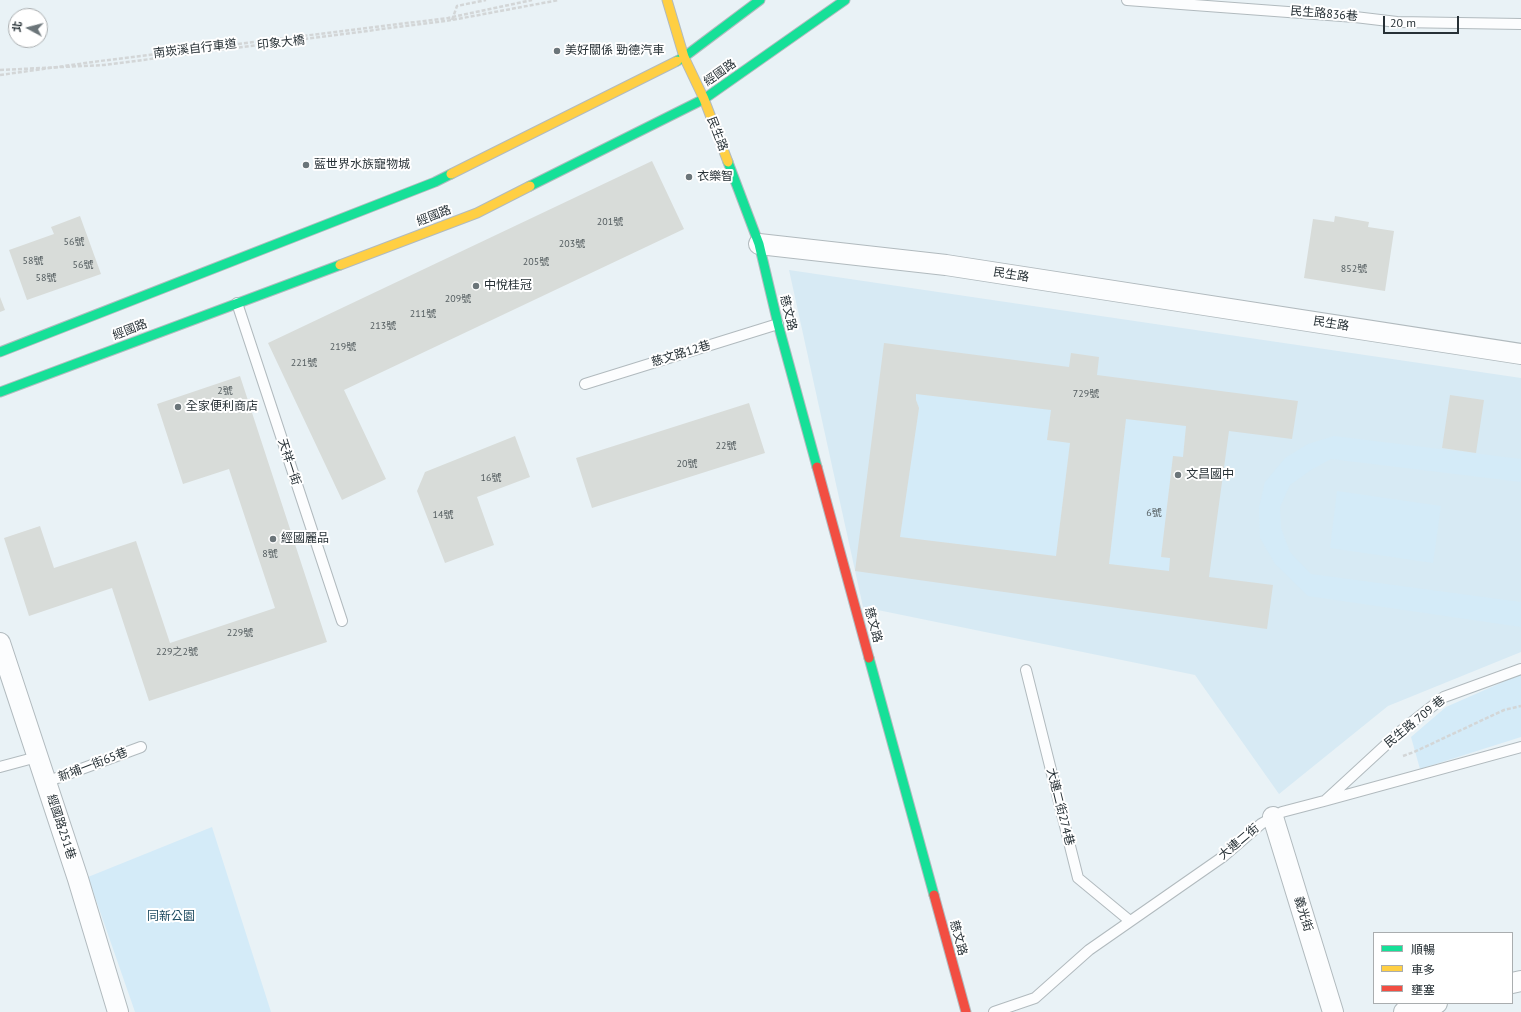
<!DOCTYPE html>
<meta charset="utf-8">
<style>
body{margin:0}
#map{position:relative;width:1521px;height:1012px;overflow:hidden;background:#e9f2f6;font-family:"PT Sans","Noto Sans TC",sans-serif}
canvas{display:block}
.legend{position:absolute;left:1373px;top:932px;width:140px;height:72px;box-sizing:border-box;background:#fff;border:1px solid #a9adaf;margin:0;padding:5px 7px;list-style:none;font-size:12px;color:#273136}
.legend li{display:flex;align-items:center;gap:8px;height:20px}
.legend b{width:20px;border:1px solid #a9adaf}
.north{position:absolute;left:8px;top:8px;width:40px;height:40px;box-sizing:border-box;background:#fff;border:1px solid #a9adaf;border-radius:50%;rotate:277deg;font-size:11px;font-weight:700;line-height:16px;text-align:center;color:#273136}
.north::after{content:'';display:block;margin:auto;width:14px;height:18px;background:#6b7579;clip-path:polygon(50% 0,100% 100%,50% 72%,0 100%)}
.scale{position:absolute;left:1383px;top:16px;width:76px;height:18px;box-sizing:border-box;border:2px solid #273136;border-top:0;padding-left:5px;font-size:12px;line-height:14px;white-space:nowrap;color:#273136;-webkit-text-stroke:3px #fff;paint-order:stroke}
</style>
<div id="map">
<canvas width="1521" height="1012"></canvas>
<ul class="legend">
<li><b style="height:5px;background:#16e098"></b>順暢</li>
<li><b style="height:5px;background:#ffcf43"></b>車多</li>
<li><b style="height:5px;background:#f24e42"></b>壅塞</li>
</ul>
<div class="north">北</div>
<div class="scale">20 m</div>
</div>
<script>
const ctx = document.querySelector('canvas').getContext('2d');
ctx.lineJoin = 'round';
function fill(path, color) { ctx.fillStyle = color; ctx.fill(path, 'evenodd'); }
function strokePath(path, color, width, dash) { ctx.strokeStyle = color; ctx.lineWidth = width; ctx.lineCap = dash ? 'butt' : 'round'; ctx.setLineDash(dash || []); ctx.stroke(path); }
function drawText(font, color, halo, rows, align = 'center') {
  ctx.font = font + ' "PT Sans","Noto Sans TC",sans-serif'; ctx.lineWidth = 4; ctx.setLineDash([]); ctx.textBaseline = 'middle'; ctx.strokeStyle = halo; ctx.fillStyle = color; for (const [text, x, y, turn = 0] of rows) {
    ctx.save(); ctx.translate(x, y); ctx.rotate((+turn || 0) * Math.PI / 180); ctx.textAlign = isNaN(turn) ? turn : align; if (halo) ctx.strokeText(text, 0, 0); ctx.fillText(text, 0, 0); ctx.restore();
  }
}
const built = new Path2D(`
 M 789,270 L 1521,378 L 1521,652 L 1388,706 L 1279,794 L 1195,675 L 863,607 Z`);
const green = new Path2D(`
 M 916,394 L 1051,410 L 1047,440 L 1070,443 L 1056,556 L 900,537 L 919,408 L 916,400 Z
 M 1126,419 L 1186,426 L 1183,457 L 1173,456 L 1161,557 L 1170,558 L 1169,571 L 1109,564 Z
 M 1334,436 L 1521,459 L 1521,482 L 1331,459 L 1311,470 L 1290,485 L 1280,507 L 1281,528 L 1290,552 L 1311,574 L 1521,602 L 1521,627 L 1308,596 L 1275,564 L 1260,538 L 1259,507 L 1265,482 L 1285,458 L 1308,444 Z
 M 1337,491 L 1441,506 L 1433,563 L 1330,548 Z
 M 1521,674 L 1521,737 L 1420,769 L 1411,737 L 1446,707 Z
 M 212,827 L 271,1012 L 135,1012 L 88,877 Z`);
const building = new Path2D(`
 M 652,161 L 684,229 L 344,390 L 386,479 L 342,500 L 268,343 Z
 M 80,216 L 101,274 L 27,300 L 9,250 L 54,234 L 51,227 Z
 M 1335,216 L 1369,222 L 1368,227 L 1394,231 L 1385,291 L 1304,278 L 1313,219 L 1334,222 Z
 M 0,297 L 5,310 L 0,312 Z
 M 884,343 L 1069,367 L 1071,353 L 1099,357 L 1097,375 L 1298,401 L 1292,439 L 1229,431 L 1209,577 L 1273,585 L 1267,629 L 855,571 ZM 916,394 L 1051,410 L 1047,440 L 1070,443 L 1056,556 L 900,537 L 919,408 L 916,400 ZM 1126,419 L 1186,426 L 1183,457 L 1173,456 L 1161,557 L 1170,558 L 1169,571 L 1109,564 Z
 M 240,376 L 327,642 L 149,701 L 112,588 L 29,616 L 4,538 L 40,526 L 54,568 L 136,541 L 170,643 L 275,608 L 229,469 L 183,484 L 157,404 Z
 M 1450,395 L 1484,400 L 1476,453 L 1442,448 Z
 M 749,403 L 765,453 L 592,508 L 576,458 Z
 M 515,436 L 530,477 L 477,497 L 494,545 L 445,563 L 417,491 L 425,472 Z`);
const path = new Path2D(`
 M 0,75 L 100,61 L 448,18 L 532,0
 M 1403,756 L 1414,752 L 1504,710 L 1521,706`);
const lane = new Path2D(`
 M 1127,0 L 1355,17 L 1397,22 L 1521,24
 M 237,303 L 342,621
 M 585,384 L 778,324
 M 1026,670 L 1078,878 L 1130,921
 M 0,767 L 37,757
 M 46,782 L 141,747
 M 1326,800 L 1402,730 L 1444,697 L 1521,669
 M 994,1012 L 1035,998 L 1089,950 L 1224,856 L 1261,824 L 1282,812 L 1324,801 L 1521,747`);
const street = new Path2D(`
 M 759,244 L 946,265 L 1521,354
 M 0,643 L 78,879 L 118,1012
 M 1273,817 L 1333,1012
 M 1512,983 L 1521,981
 M 1404,1012 L 1437,1003`);
const fast = new Path2D(`
 M 677,61 L 684,57 L 760,0
 M 728,162 L 759,244 L 778,324 L 817,467
 M 530,186 L 704,99 L 845,0
 M 0,352 L 435,182 L 451,174
 M 0,392 L 340,265
 M 869,658 L 934,895`);
const slow = new Path2D(`
 M 667,0 L 684,57 L 704,99 L 728,162
 M 451,174 L 677,61
 M 340,265 L 477,213 L 530,186`);
const jam = new Path2D(`
 M 817,467 L 869,658
 M 934,895 L 966,1012`);
const pathBridge = new Path2D(`
 M 452,20 L 457,6 L 486,0
 M 0,70 L 104,65 L 452,20 L 559,0`);
const markers = [
 [557,51,4,"#6b7579"],
 [306,165,4,"#6b7579"],
 [689,177,4,"#6b7579"],
 [476,286,4,"#6b7579"],
 [178,407,4,"#6b7579"],
 [1178,475,4,"#6b7579"],
 [273,539,4,"#6b7579"]
];
const numberNames = [
 ["201號",610,222],
 ["56號",74,242],
 ["203號",572,244],
 ["58號",33,261],
 ["205號",536,262],
 ["56號",83,265],
 ["852號",1354,269],
 ["58號",46,278],
 ["209號",458,299],
 ["211號",423,314],
 ["213號",383,326],
 ["219號",343,347],
 ["221號",304,363],
 ["2號",225,391],
 ["729號",1086,394],
 ["22號",726,446],
 ["20號",687,464],
 ["16號",491,478],
 ["6號",1154,513],
 ["14號",443,515],
 ["8號",270,554],
 ["229號",240,633],
 ["229之2號",177,652]
];
const streetNames = [
 ["民生路836巷",1324,14,5],
 ["印象大橋",281,43,-7],
 ["南崁溪自行車道",195,49,-7],
 ["經國路",720,73,-35],
 ["民生路",717,134,69],
 ["經國路",434,216,-21],
 ["民生路",1011,275,9],
 ["慈文路",788,313,76],
 ["民生路",1331,324,9],
 ["經國路",130,330,-21],
 ["慈文路12巷",681,354,-17],
 ["天祥一街",289,462,72],
 ["慈文路",873,625,75],
 ["民生路 709 巷",1415,722,-39],
 ["新埔一街65巷",93,765,-21],
 ["大連二街274巷",1060,807,76],
 ["經國路251巷",61,827,72],
 ["大連二街",1239,842,-40],
 ["義光街",1303,914,73],
 ["慈文路",958,938,75]
];
const poiNames = [
 ["美好關係 勁德汽車",565,51],
 ["藍世界水族寵物城",314,165],
 ["衣樂智",697,177],
 ["中悅桂冠",484,286],
 ["全家便利商店",186,407],
 ["文昌國中",1186,475],
 ["經國麗品",281,539]
];
const parkNames = [
 ["同新公園",171,917]
];
fill(built, '#d7eaf4');
fill(green, '#d4ebf8');
fill(building, '#d8dcd9');
strokePath(lane, '#b1babe', 12);
strokePath(street, '#b1babe', 22);
strokePath(fast, '#b1babe', 11);
strokePath(slow, '#b1babe', 11);
strokePath(jam, '#b1babe', 11);
strokePath(path, '#d3d6d7', 2.5, [4, 2]);
strokePath(lane, '#fcfdfe', 10);
strokePath(street, '#fcfdfe', 20);
strokePath(fast, '#16e098', 9);
strokePath(slow, '#ffcf43', 9);
strokePath(jam, '#f24e42', 9);
strokePath(pathBridge, '#d3d6d7', 2.5, [4, 2]);
for (const [x, y, r, color] of markers) { const dot = new Path2D(); dot.arc(x, y, r, 0, 2 * Math.PI); ctx.fillStyle = color; ctx.fill(dot); strokePath(dot, '#fff', 1.5); }
drawText('10px', '#535c5f', null, numberNames);
drawText('12px', '#273136', '#fff', streetNames);
drawText('12px', '#273136', '#fff', poiNames, 'left');
drawText('12px', '#1c4a60', '#fff', parkNames);
</script>
